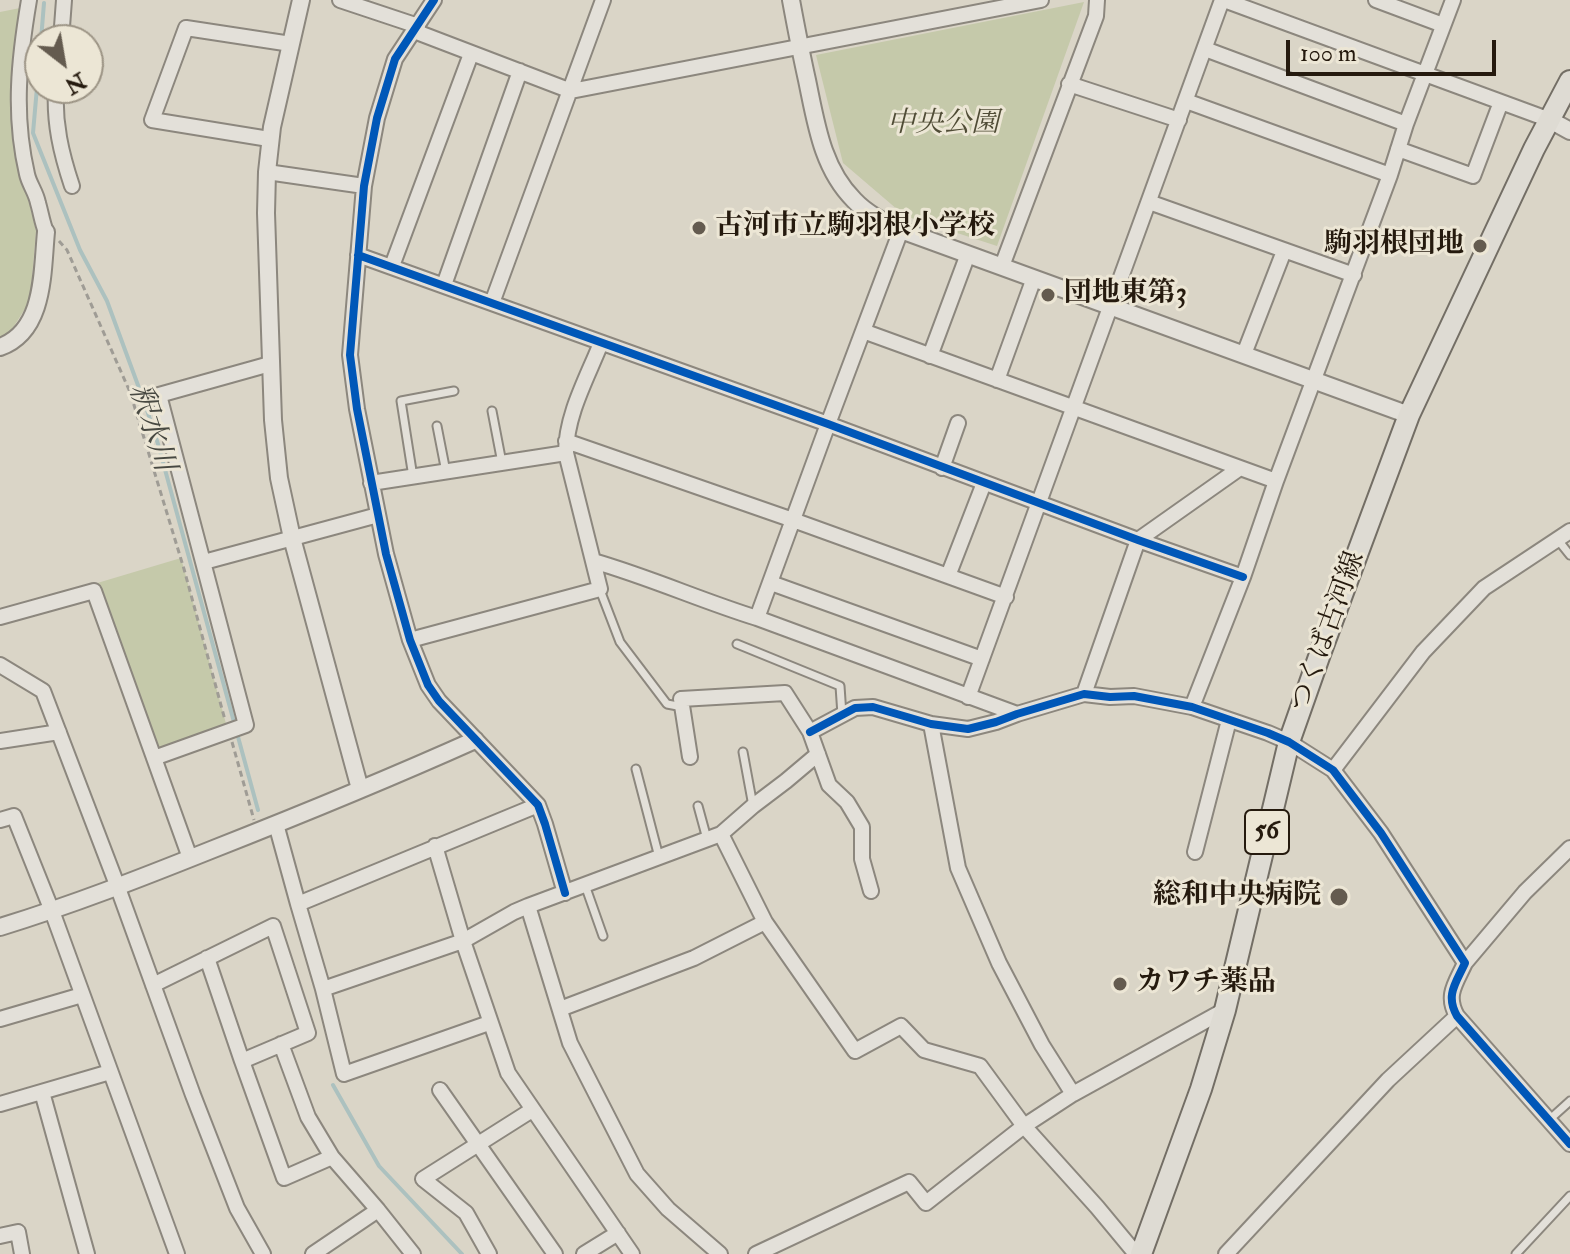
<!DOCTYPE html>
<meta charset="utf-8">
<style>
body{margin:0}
#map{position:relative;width:1570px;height:1254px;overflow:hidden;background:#dad5c7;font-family:"IM FELL Double Pica",serif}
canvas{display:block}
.north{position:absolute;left:24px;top:24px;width:80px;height:80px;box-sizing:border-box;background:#ece6d5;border:2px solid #9c9485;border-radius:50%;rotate:149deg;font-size:22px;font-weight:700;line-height:32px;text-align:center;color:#251a0e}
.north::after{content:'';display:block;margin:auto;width:28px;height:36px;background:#645b4f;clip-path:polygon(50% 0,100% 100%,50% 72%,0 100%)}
.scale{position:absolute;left:1286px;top:40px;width:210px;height:36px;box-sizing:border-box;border:4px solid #251a0e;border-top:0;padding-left:10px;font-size:24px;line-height:28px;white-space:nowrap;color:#251a0e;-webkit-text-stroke:6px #ece6d5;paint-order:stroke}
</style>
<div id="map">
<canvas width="1570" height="1254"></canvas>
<div class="north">N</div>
<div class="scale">100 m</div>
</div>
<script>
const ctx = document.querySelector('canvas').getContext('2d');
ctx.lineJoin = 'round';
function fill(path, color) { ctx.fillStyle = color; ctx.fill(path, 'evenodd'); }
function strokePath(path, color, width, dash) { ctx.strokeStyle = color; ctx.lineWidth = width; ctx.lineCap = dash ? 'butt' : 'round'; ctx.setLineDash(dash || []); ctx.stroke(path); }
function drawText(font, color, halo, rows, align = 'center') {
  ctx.font = font + ' "IM FELL Double Pica","Noto Serif JP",serif'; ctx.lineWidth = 6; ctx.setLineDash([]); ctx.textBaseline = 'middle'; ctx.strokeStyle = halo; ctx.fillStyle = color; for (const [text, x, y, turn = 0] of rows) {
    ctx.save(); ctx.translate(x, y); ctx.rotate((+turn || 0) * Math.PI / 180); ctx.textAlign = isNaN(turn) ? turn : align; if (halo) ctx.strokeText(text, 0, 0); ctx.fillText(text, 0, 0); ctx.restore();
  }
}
const green = new Path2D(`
 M 1084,2 L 997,246 L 905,216 L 843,163 L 816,55 Z
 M 20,8 L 10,94 L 18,156 L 36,231 L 30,301 L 9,334 L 0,337 L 0,12 Z
 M 181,558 L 228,731 L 153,754 L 94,584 Z`);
const stream = new Path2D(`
 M 41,40 L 44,3
 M 40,53 L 33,133 L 80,250 L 107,301 L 146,407 L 158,444 L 258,810
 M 333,1085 L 379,1166 L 462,1254`);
const path = new Path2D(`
 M 59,241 L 67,250 L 130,392 L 184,569 L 225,720
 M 232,742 L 254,820`);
const service = new Path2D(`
 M 492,411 L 502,463
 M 437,426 L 446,472
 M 413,477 L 401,401 L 454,391
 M 1558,540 L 1570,555
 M 600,590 L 620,642 L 667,704 L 683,707
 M 737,644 L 840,686 L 842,715
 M 743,752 L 753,806
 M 636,769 L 659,857
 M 698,806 L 707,839
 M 585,885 L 603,936
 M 1549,1120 L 1570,1101
 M 1516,1254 L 1570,1196`);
const minor = new Path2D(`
 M 29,0 C 19,59 13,114 27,174 C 29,184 36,192 38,203 C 41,213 42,222 46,232
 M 340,0 L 418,26
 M 434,0 L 395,59 L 377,118 L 364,186 L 350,355 L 357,409 L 386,554 L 410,640 L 428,685 L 439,701 L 538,805 L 545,824 L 565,893
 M 1224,0 L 1550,120
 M 1376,0 L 1443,25
 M 414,31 L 571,91 L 1041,0
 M 61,40 L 64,0
 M 1205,49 L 1406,124
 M 1069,84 L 1179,120
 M 56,88 C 54,123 61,153 72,186
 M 1186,101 L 1390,175
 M 269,139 L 152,120 L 186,28 L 291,44
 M 1398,149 L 1473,176 L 1501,102
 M 267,172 L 364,186
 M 1149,202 L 1354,275
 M 358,255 L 828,424 L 1138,540 L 1243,577
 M 392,266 L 471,54
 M 1002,266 L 1096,16 L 1097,0
 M 444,285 L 520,71
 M 492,303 L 603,0
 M 863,331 L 1276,481
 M 601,343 C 587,378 566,415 566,453 L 593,561 C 649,577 702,601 757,618 L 1017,714
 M 1244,354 L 1284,251
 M 930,356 L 968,254
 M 997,380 L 1034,278
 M 566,441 L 793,520 L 1006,597
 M 942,468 L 958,423
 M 371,483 L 566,453
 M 204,562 L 378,515
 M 948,576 L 984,483
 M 771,583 L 982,659
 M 0,617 L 94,591 L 190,858
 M 757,618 L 828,424 L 901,230
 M 410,640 L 600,589 L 593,561
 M 0,665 L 43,691 L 114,877 L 193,1095 L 237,1208 L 263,1254
 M 1084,694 L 1138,540 L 1240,468
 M 968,697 L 1222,0
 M 1192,707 L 1243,577 L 1276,481 L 1390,175 L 1406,124 L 1453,0
 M 931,724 L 958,868 L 999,963 L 1042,1045 L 1073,1094
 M 810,732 L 855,708 L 873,707 L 931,724 L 968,729 L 996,722 L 1017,714 L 1084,694 L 1110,697 L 1134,696 L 1192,707 L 1268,733 L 1289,742 L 1333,770 L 1381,833 L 1465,963 C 1456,983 1445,995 1457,1016 L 1570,1144
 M 0,741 L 59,732
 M 690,757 L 681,699 L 785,693 L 810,732 L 829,785 L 847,802 L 862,827 L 862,859 L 871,891
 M 154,758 L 246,725 L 159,395 L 270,364
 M 1333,770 L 1423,652 L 1484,588 L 1570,531
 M 0,820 L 14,816 L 52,911 L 177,1254
 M 276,824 L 298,904 L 538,805
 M 721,834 L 765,922 L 855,1051 L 901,1026 L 924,1050 L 980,1066 L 1024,1126 L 1097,1207 L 1136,1254
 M 435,846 L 463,941 L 508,1073 L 632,1254
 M 1195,852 L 1229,720
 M 298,904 L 323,989 L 344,1074 L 489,1023
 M 207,958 L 242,1061
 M 1465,963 L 1525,892 L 1570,848
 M 153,985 L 273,926 L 308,1033 L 242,1061 L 284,1178 L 332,1157 L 378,1210 L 413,1254
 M 323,989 L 463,941 L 514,912 L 528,906
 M 560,1009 L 694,958 L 765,922
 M 0,1019 L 82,995
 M 281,1044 L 308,1117 L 332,1157
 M 440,1090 L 555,1254
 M 42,1092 L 87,1254
 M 0,1104 L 110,1072
 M 0,1236 L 18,1232 L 22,1254
 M 313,1254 L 378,1210
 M 489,1254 L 466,1213 L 423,1179 L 532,1110
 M 584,1254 L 618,1233
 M 720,1254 L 668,1209 L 637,1174 L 570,1043 L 528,906 L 721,834 L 753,806 L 786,781 L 818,754
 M 756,1254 L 909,1182 L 926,1203 L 1024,1126 L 1073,1094 L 1225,1010
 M 1226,1254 L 1388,1080 L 1457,1016`);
const tertiary = new Path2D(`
 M 301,0 L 272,127 L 267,172 L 266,213 L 273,420 L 279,478 L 292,538 L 360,789
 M 791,0 C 796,27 801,53 807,80 C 816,123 822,168 854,200 C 867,214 884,222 901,230 L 1409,415
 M 1550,120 L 1570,131
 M 0,347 C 45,331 42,272 46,232
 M 0,927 C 72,905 141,878 211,850 C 300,815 388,779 475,740`);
const primary = new Path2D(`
 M 1141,1254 L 1201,1089 L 1225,1010 L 1289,742 L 1320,654 L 1409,415 L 1534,149 L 1570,81`);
const cycleway = new Path2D(`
 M 434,0 L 395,59 L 377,118 L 364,186 L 350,355 L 357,409 L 386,554 L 410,640 L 428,685 L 439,701 L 538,805 L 545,824 L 565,893
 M 358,255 L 828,424 L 1138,540 L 1243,577
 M 810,732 L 855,708 L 873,707 L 931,724 L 968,729 L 996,722 L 1017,714 L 1084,694 L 1110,697 L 1134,696 L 1192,707 L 1268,733 L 1289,742 L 1333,770 L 1381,833 L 1465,963 C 1456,983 1445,995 1457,1016 L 1570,1144`);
const markers = [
 [699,228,8,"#645b4f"],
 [1480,246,8,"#645b4f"],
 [1048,295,8,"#645b4f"],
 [1339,897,10,"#645b4f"],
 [1120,984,8,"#645b4f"]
];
const shields = [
 [1267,832,44]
];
const shieldNames = [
 ["56",1267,832]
];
const parkNames = [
 ["中央公園",943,125]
];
const poiNames = [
 ["古河市立駒羽根小学校",715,228],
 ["駒羽根団地",1464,246,"right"],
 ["団地東第3",1064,295],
 ["総和中央病院",1321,897,"right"],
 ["カワチ薬品",1136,984]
];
const streetNames = [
 ["つくば古河線",1329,632,-70]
];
const waterNames = [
 ["釈水川",150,428,72]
];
fill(green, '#c5c9aa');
strokePath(stream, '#acc1bf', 4);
strokePath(service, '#8c877e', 11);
strokePath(minor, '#8c877e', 18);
strokePath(tertiary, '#8c877e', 20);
strokePath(primary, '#736e65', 24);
strokePath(path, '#9f9c95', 3, [6, 4]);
strokePath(service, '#e3e0d9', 7);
strokePath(minor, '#e3e0d9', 14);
strokePath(tertiary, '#e3e0d9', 16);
strokePath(primary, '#dedbd3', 20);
strokePath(cycleway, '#0057b8', 8);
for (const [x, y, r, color] of markers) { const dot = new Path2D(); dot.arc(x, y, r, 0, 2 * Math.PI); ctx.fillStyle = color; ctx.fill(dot); strokePath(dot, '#ece6d5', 3); }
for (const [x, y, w] of shields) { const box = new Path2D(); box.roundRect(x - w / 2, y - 22, w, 44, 6); ctx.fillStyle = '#ece6d5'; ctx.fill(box); strokePath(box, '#251a0e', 2); }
drawText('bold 26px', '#251a0e', null, shieldNames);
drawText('italic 28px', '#504c36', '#ece6d5', parkNames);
drawText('bold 28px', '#251a0e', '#ece6d5', poiNames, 'left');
drawText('28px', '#251a0e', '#ece6d5', streetNames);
drawText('italic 30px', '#484942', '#ece6d5', waterNames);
</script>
